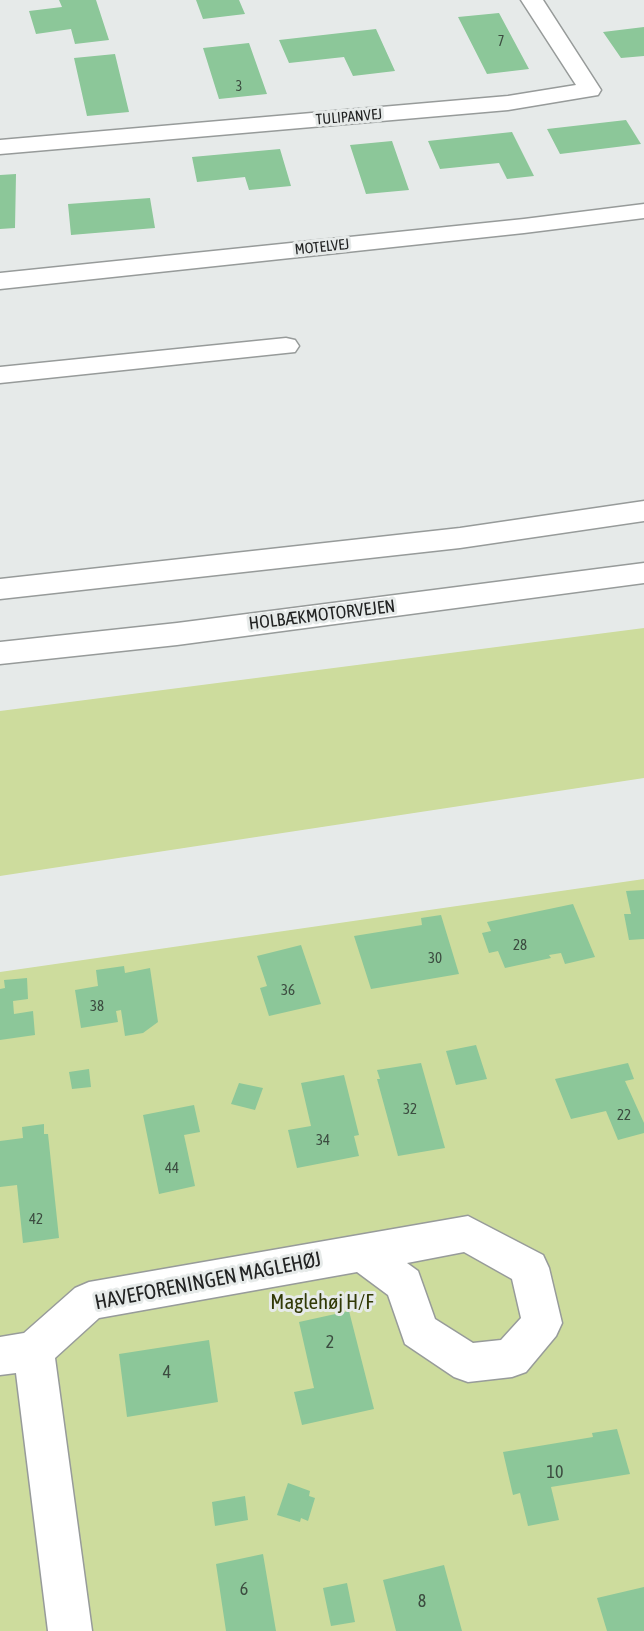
<!DOCTYPE html>
<meta charset="utf-8">
<style>
body{margin:0}
canvas{display:block;background:#e6eae9}
</style>
<canvas width="644" height="1631"></canvas>
<script>
const ctx = document.querySelector('canvas').getContext('2d');
ctx.lineJoin = 'round';
function fill(path, color) { ctx.fillStyle = color; ctx.fill(path, 'evenodd'); }
function strokePath(path, color, width, dash) { ctx.strokeStyle = color; ctx.lineWidth = width; ctx.lineCap = dash ? 'butt' : 'round'; ctx.setLineDash(dash || []); ctx.stroke(path); }
function drawText(font, color, halo, rows, align = 'center') {
  ctx.font = font + ' "Asap Condensed",sans-serif'; ctx.lineWidth = 6; ctx.setLineDash([]); ctx.textBaseline = 'middle'; ctx.strokeStyle = halo; ctx.fillStyle = color; for (const [text, x, y, turn = 0] of rows) {
    ctx.save(); ctx.translate(x, y); ctx.rotate((+turn || 0) * Math.PI / 180); ctx.textAlign = isNaN(turn) ? turn : align; if (halo) ctx.strokeText(text, 0, 0); ctx.fillText(text, 0, 0); ctx.restore();
  }
}
const green = new Path2D(`
 M 644,628 L 644,778 L 0,876 L 0,711 Z
 M 644,879 L 644,1631 L 0,1631 L 0,972 Z`);
const building = new Path2D(`
 M 59,0 L 96,0 L 109,40 L 75,44 L 71,29 L 36,34 L 29,11 L 62,7 Z
 M 196,0 L 239,0 L 245,14 L 203,19 Z
 M 499,13 L 529,69 L 487,74 L 458,17 Z
 M 644,27 L 644,56 L 621,58 L 603,32 Z
 M 376,29 L 395,71 L 353,76 L 344,57 L 289,63 L 279,40 Z
 M 249,43 L 267,94 L 219,99 L 203,48 Z
 M 115,54 L 129,112 L 87,116 L 74,58 Z
 M 626,120 L 641,144 L 560,154 L 547,129 Z
 M 512,132 L 534,176 L 507,179 L 499,163 L 440,169 L 428,141 Z
 M 392,141 L 409,190 L 366,194 L 350,145 Z
 M 280,149 L 291,186 L 249,190 L 245,177 L 197,182 L 192,157 Z
 M 16,174 L 15,228 L 0,229 L 0,175 Z
 M 150,198 L 155,228 L 71,235 L 68,204 Z
 M 644,890 L 644,939 L 629,940 L 624,914 L 631,914 L 626,891 Z
 M 573,904 L 595,957 L 565,964 L 561,953 L 549,955 L 551,958 L 505,968 L 498,951 L 489,953 L 482,933 L 491,931 L 487,922 Z
 M 441,915 L 459,974 L 371,989 L 354,936 L 422,925 L 421,918 Z
 M 301,945 L 321,1004 L 269,1016 L 260,988 L 267,986 L 257,956 Z
 M 124,966 L 125,973 L 150,968 L 158,1022 L 143,1033 L 125,1036 L 121,1010 L 116,1011 L 118,1022 L 81,1028 L 75,990 L 98,986 L 96,970 Z
 M 27,978 L 28,999 L 13,1001 L 14,1014 L 33,1011 L 35,1035 L 0,1040 L 0,989 L 5,988 L 4,980 Z
 M 476,1045 L 487,1079 L 456,1085 L 446,1051 Z
 M 421,1063 L 445,1148 L 398,1156 L 377,1079 L 380,1079 L 377,1070 Z
 M 628,1063 L 634,1079 L 625,1081 L 644,1123 L 644,1133 L 618,1140 L 606,1111 L 571,1119 L 555,1079 Z
 M 89,1069 L 91,1087 L 72,1089 L 69,1072 Z
 M 344,1075 L 359,1135 L 354,1136 L 359,1156 L 297,1168 L 288,1130 L 311,1126 L 301,1083 Z
 M 239,1083 L 263,1088 L 255,1110 L 231,1104 Z
 M 194,1105 L 200,1132 L 184,1135 L 195,1186 L 159,1194 L 143,1115 Z
 M 44,1124 L 44,1134 L 48,1134 L 59,1238 L 23,1243 L 17,1185 L 0,1187 L 0,1141 L 23,1138 L 22,1127 Z
 M 349,1311 L 374,1409 L 302,1425 L 294,1392 L 314,1388 L 299,1322 Z
 M 209,1340 L 218,1402 L 127,1417 L 119,1354 Z
 M 617,1429 L 630,1474 L 551,1487 L 559,1520 L 528,1526 L 520,1493 L 513,1495 L 503,1452 L 593,1437 L 592,1433 Z
 M 288,1483 L 310,1491 L 309,1496 L 315,1498 L 308,1521 L 301,1518 L 300,1522 L 277,1515 Z
 M 245,1496 L 248,1520 L 215,1526 L 212,1502 Z
 M 263,1554 L 276,1631 L 226,1631 L 216,1564 Z
 M 444,1565 L 462,1631 L 396,1631 L 383,1580 Z
 M 347,1583 L 355,1622 L 331,1626 L 323,1588 Z
 M 644,1587 L 644,1631 L 607,1631 L 597,1598 Z`);
const minor = new Path2D(`
 M 521,0 L 543,0 L 601,90 L 598,95 L 508,110 L 0,154 L 0,140 L 508,96 L 576,85 Z
 M 644,204 L 644,218 L 524,233 L 0,289 L 0,273 L 524,219 Z
 M 286,338 L 295,340 L 299,346 L 295,352 L 0,383 L 0,367 Z
 M 468,1216 L 543,1255 L 549,1268 L 562,1323 L 556,1336 L 526,1372 L 512,1377 L 468,1382 L 454,1377 L 405,1344 L 388,1295 L 357,1272 L 99,1318 L 55,1358 L 92,1631 L 48,1631 L 16,1373 L 0,1375 L 0,1337 L 24,1333 L 75,1288 L 89,1282 ZM 464,1252 L 512,1279 L 521,1318 L 501,1340 L 473,1343 L 435,1319 L 418,1271 L 407,1263 Z`);
const highway = new Path2D(`
 M 644,501 L 644,521 L 460,548 L 0,599 L 0,579 L 460,528 Z
 M 644,563 L 644,583 L 177,645 L 0,664 L 0,642 L 177,623 Z`);
const farNumbernames = [
 ["7",501,42],
 ["3",239,87]
];
const farStreetnames = [
 ["TULIPANVEJ",349,117,-5],
 ["MOTELVEJ",322,247,-6]
];
const numberNames = [
 ["28",520,945],
 ["30",435,958],
 ["36",288,990],
 ["38",97,1006],
 ["32",410,1109],
 ["22",624,1115],
 ["34",323,1140],
 ["44",172,1168],
 ["42",36,1219]
];
const streetNames = [
 ["HOLBÆKMOTORVEJEN",322,615,-7]
];
const nearNumbernames = [
 ["2",330,1342],
 ["4",167,1372],
 ["10",555,1472],
 ["6",244,1589],
 ["8",422,1601]
];
const nearStreetnames = [
 ["HAVEFORENINGEN MAGLEHØJ",208,1281,-11]
];
const nearParknames = [
 ["Maglehøj H/F",322,1302]
];
fill(green, '#cddc9d');
fill(building, '#8cc799');
strokePath(minor, '#979b9a', 3);
strokePath(highway, '#979b9a', 3);
fill(minor, '#fff');
fill(highway, '#fff');
drawText('14px', '#3c4c40', null, farNumbernames);
drawText('15px', '#222323', '#e6eae9', farStreetnames);
drawText('15px', '#3c4c40', null, numberNames);
drawText('18px', '#222323', '#e6eae9', streetNames);
drawText('18px', '#3c4c40', null, nearNumbernames);
drawText('21px', '#222323', '#e6eae9', nearStreetnames);
drawText('21px', '#313906', '#e6eae9', nearParknames);
</script>
